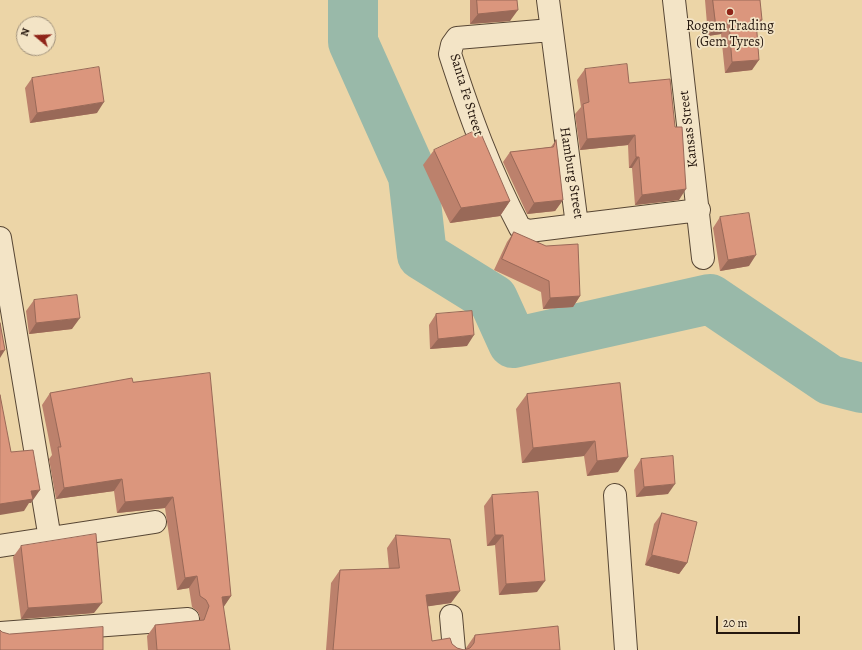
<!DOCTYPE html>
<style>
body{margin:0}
#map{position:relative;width:862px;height:650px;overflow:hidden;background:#ecd5a7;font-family:Alegreya,serif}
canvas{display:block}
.north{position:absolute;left:16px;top:16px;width:40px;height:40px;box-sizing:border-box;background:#f3e4c6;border:1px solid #a1927c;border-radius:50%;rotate:289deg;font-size:11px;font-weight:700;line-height:16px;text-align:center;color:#25170e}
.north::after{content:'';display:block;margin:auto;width:14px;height:18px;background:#8f2418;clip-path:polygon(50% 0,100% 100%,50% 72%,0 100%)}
.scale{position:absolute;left:716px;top:616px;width:84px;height:18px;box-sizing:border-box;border:2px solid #25170e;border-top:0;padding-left:5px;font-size:12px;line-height:14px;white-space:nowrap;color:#25170e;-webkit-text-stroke:3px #f3e4c6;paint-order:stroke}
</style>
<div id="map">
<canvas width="862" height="650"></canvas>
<div class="north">N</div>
<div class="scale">20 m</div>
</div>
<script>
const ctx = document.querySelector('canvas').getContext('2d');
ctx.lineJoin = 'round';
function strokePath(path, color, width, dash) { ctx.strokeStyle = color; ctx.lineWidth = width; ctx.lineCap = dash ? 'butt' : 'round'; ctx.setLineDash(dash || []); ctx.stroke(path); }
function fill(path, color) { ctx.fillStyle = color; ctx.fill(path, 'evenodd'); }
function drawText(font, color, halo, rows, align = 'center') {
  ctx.font = font + ' Alegreya,serif'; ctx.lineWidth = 3.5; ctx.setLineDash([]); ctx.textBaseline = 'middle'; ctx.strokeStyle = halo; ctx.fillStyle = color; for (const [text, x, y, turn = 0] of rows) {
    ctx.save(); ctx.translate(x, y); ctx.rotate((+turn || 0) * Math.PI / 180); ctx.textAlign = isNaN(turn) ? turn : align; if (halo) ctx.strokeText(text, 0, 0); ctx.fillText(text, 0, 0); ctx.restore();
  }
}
const river = new Path2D(`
 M 353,0 L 353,42 L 413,176 L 422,255 L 493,299 L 513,343 L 710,299 L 830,380 L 862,388`);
const minor = new Path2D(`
 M 548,0 L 577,225 L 699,210
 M 674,0 L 703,258
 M 551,30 L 457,38 L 452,45 L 450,54 C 470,116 490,171 520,228 L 529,231 L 577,225
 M 0,238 L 50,539
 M 615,495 L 626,650
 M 0,546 L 155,522
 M 451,616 L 454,650
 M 0,633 L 188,619`);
const wall = new Path2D(`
 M 470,0 L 517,0 L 510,21 L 470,24 Z
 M 705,0 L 760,0 L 752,70 L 725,73 L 721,34 L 708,36 Z
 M 585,69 L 629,83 L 679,200 L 635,205 L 632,168 L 629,168 L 628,145 L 580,150 L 575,114 L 581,107 L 577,80 Z
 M 32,78 L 97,113 L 30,123 L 25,88 Z
 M 556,140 L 563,200 L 555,211 L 527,214 L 503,162 L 510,152 L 551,147 Z
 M 434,150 L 510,201 L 500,216 L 450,223 L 423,165 Z
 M 720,217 L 749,266 L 720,271 L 713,228 Z
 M 514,232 L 580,296 L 573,307 L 543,309 L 541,292 L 494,270 L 507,242 Z
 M 34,300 L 72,329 L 29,334 L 26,311 Z
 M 436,314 L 467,346 L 430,349 L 429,325 Z
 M 133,382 L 231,596 L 223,607 L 230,650 L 148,650 L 147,636 L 155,625 L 200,620 L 200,618 L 198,612 L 192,607 L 189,588 L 177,590 L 165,508 L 117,513 L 114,491 L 56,499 L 49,459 L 52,455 L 42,405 L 50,393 Z
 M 620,383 L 618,472 L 587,476 L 584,456 L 522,463 L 516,409 L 527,394 Z
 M 641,459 L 668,494 L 636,497 L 634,470 Z
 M 492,495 L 537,592 L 499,595 L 495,545 L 487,546 L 484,506 Z
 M 662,513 L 687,563 L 679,574 L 645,565 L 654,524 Z
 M 396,535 L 451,603 L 428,606 L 432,641 L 452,644 L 457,648 L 464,650 L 466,649 L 466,648 L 475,635 L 560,650 L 326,650 L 331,583 L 340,570 L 389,569 L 387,548 Z
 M 21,546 L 94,613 L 21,619 L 13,557 Z`);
const shadedWall = new Path2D(`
 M 518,10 L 510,21 L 470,24 L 478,14 Z
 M 756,20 L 762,20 L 754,31 Z
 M 729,23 L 721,34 L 708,36 L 716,25 Z
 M 759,60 L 752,70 L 725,73 L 732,62 Z
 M 104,102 L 97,113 L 30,123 L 37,113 Z
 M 635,135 L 628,145 L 580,150 L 587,139 Z
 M 636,157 L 639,157 L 632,168 L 629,168 Z
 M 686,189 L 679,200 L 635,205 L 642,195 Z
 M 563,200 L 555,211 L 527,214 L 534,203 Z
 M 510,201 L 500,216 L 450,223 L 461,208 Z
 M 756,255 L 749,266 L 720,271 L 728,260 Z
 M 580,296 L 573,307 L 543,309 L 550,298 Z
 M 80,318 L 72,329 L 29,334 L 36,323 Z
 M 474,335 L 467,346 L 430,349 L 438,339 Z
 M 5,350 L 0,358 L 0,351 Z
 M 595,441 L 584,456 L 522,463 L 533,448 Z
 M 628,457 L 618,472 L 587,476 L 597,461 Z
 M 122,479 L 114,491 L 56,499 L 64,488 Z
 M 675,484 L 668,494 L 636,497 L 644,487 Z
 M 40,490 L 31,503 L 29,503 L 24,511 L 0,515 L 0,504 L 31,491 Z
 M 173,497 L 165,508 L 117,513 L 125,502 Z
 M 495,535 L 503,535 L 495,545 L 487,546 Z
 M 652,555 L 687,563 L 679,574 L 645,565 Z
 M 197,576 L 189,588 L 177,590 L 185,578 Z
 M 545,581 L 537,592 L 499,595 L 506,584 Z
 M 460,591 L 451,603 L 417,608 L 426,595 Z
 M 231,596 L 223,608 L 222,597 Z
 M 102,603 L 94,613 L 21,619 L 28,608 Z`);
const building = new Path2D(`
 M 477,0 L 517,0 L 518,10 L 478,14 Z
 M 713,0 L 760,0 L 762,20 L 756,20 L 759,60 L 732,62 L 729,23 L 716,25 Z
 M 627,64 L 629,83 L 670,79 L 675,127 L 682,127 L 686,189 L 642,195 L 639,157 L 636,157 L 635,135 L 587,139 L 583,104 L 589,102 L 585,69 Z
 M 99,67 L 104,102 L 37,113 L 32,78 Z
 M 479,129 L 510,201 L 461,208 L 434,150 Z
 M 556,140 L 563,200 L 534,203 L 510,152 L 553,147 Z
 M 749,213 L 756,255 L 728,260 L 720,217 Z
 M 514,232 L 546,246 L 578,244 L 580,296 L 550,298 L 549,281 L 502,259 Z
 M 77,295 L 80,318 L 36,323 L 34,300 Z
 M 472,311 L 474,335 L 438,339 L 436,314 Z
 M 0,323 L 5,350 L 0,351 Z
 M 210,373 L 231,596 L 222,597 L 230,650 L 157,650 L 155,625 L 204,620 L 209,606 L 206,600 L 200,596 L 197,576 L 185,578 L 173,497 L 125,502 L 122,479 L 64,488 L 58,447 L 61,447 L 50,393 L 132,378 L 133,382 Z
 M 620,383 L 628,457 L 597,461 L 595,441 L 533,448 L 527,394 Z
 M 0,395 L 11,452 L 33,450 L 40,490 L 31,491 L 33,499 L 0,504 Z
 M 673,456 L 675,484 L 644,487 L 641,459 Z
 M 538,492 L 545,581 L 506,584 L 503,535 L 495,535 L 492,495 Z
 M 662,513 L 697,522 L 687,563 L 652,555 Z
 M 96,534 L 102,603 L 28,608 L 21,546 Z
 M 396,535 L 450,539 L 460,591 L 426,595 L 432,641 L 450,638 L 452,644 L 457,648 L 464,650 L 470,648 L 474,643 L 475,635 L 558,626 L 560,650 L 333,650 L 340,570 L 399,568 Z
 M 103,627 L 103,650 L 0,650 L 0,630 L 2,632 L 9,634 Z`);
const markers = [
 [730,12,4,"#8f2418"]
];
const poiNames = [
 ["Rogem Trading",730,27],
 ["(Gem Tyres)",730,43]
];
const streetNames = [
 ["Santa Fe Street",466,95,73],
 ["Kansas Street",689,129,-97],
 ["Hamburg Street",571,173,81]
];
strokePath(river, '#99b9a9', 50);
strokePath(minor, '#574634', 24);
strokePath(minor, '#f3e4c6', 22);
fill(wall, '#bc816c');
fill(shadedWall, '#996958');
fill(building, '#db967d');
strokePath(building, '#996958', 1);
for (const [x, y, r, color] of markers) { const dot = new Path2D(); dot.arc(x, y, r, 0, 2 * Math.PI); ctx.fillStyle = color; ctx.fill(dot); strokePath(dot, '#f3e4c6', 1.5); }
drawText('14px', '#25170e', '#f3e4c6', poiNames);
drawText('14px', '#25170e', '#f3e4c6', streetNames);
</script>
